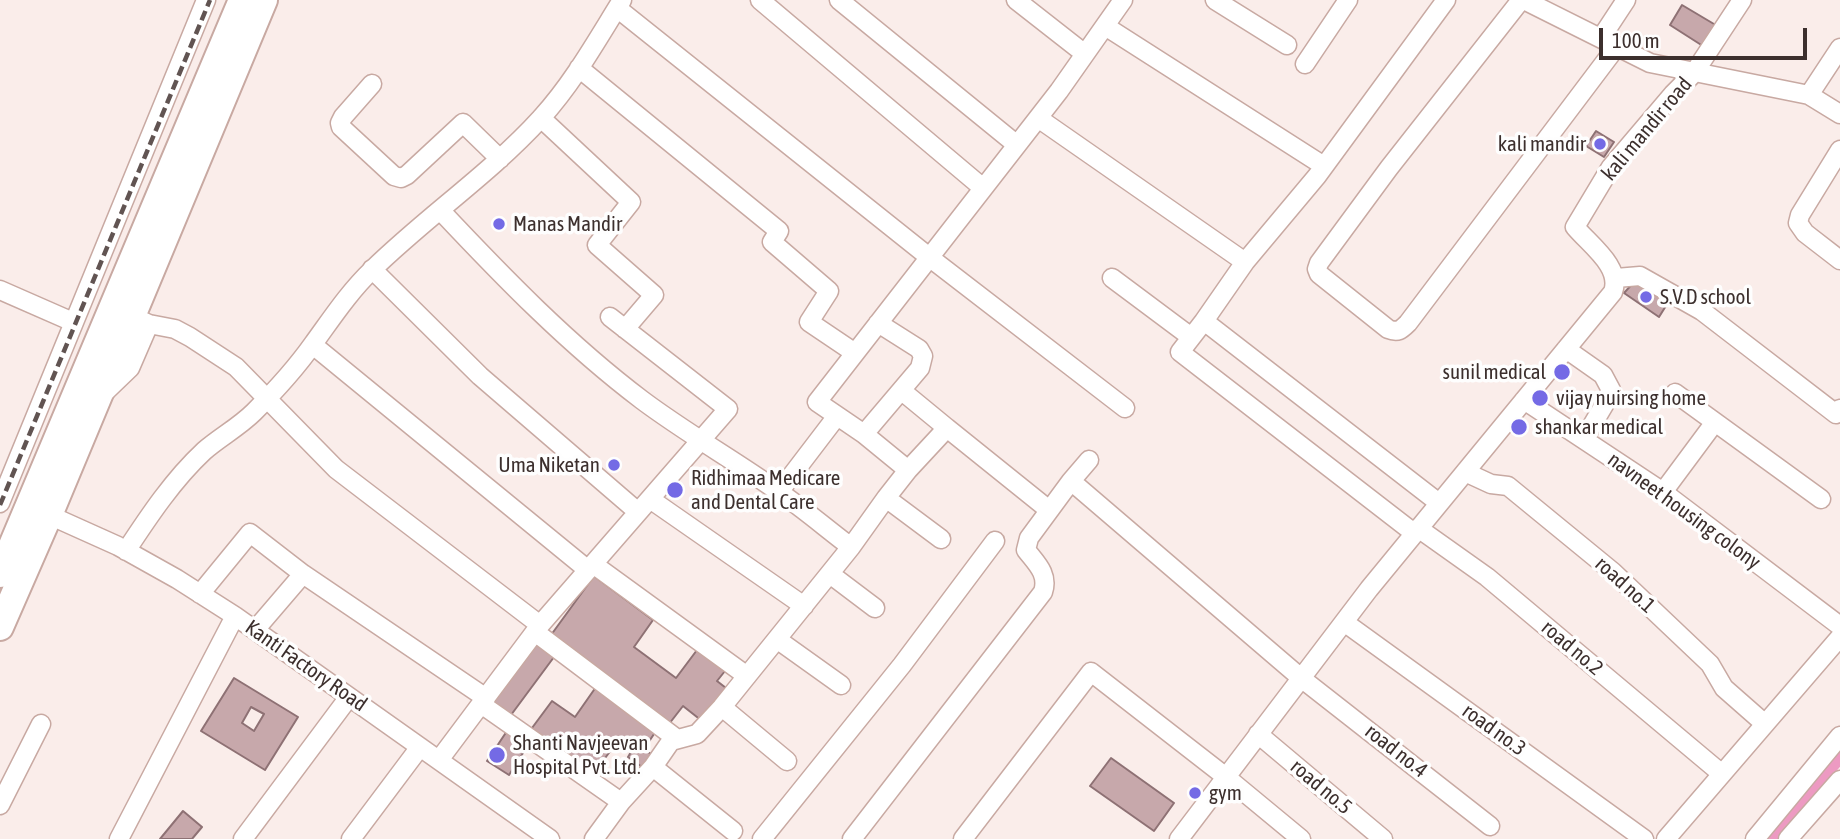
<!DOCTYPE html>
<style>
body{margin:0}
#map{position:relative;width:1840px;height:839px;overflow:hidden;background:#faedea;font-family:"Asap Condensed",sans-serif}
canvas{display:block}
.scale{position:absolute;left:1599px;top:28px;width:208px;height:32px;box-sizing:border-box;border:4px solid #3c2f2d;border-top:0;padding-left:9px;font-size:21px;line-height:24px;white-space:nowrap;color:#3c2f2d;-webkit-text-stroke:5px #fefefe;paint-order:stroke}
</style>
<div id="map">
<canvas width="1840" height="839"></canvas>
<div class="scale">100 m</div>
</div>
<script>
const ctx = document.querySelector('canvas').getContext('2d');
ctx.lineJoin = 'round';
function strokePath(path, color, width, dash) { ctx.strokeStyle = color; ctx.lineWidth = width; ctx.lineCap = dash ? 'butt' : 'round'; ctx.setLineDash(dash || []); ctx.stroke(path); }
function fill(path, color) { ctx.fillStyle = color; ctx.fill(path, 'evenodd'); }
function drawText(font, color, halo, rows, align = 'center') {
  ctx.font = font + ' "Asap Condensed",sans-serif'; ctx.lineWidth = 7; ctx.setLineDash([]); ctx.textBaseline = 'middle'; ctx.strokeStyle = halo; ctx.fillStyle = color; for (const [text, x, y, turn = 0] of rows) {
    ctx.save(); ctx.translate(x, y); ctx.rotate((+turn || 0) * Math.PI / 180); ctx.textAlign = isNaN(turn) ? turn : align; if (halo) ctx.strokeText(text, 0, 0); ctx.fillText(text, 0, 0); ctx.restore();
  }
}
const canal = new Path2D(`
 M 1770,839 L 1840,756`);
const building = new Path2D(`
 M 1682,5 L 1719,27 L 1706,48 L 1670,25 Z
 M 1596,131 L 1614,142 L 1604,157 L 1586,146 Z
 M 1634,282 L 1669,301 L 1659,317 L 1624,293 Z
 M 594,576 L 653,620 L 634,647 L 676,678 L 697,650 L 725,671 L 717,681 L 726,688 L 702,721 L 683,706 L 669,724 L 551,635 Z
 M 536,644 L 554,657 L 511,715 L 493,702 Z
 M 234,678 L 298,717 L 265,770 L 201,731 ZM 251,707 L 264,714 L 254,731 L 242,723 Z
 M 596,687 L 656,731 L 644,749 L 651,754 L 642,767 L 628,757 L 631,752 L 617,742 L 591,777 L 529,732 L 552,701 L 575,717 Z
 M 509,728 L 530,742 L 509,775 L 487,761 Z
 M 1111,758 L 1174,803 L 1154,831 L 1090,786 Z
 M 183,811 L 202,827 L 192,839 L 160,839 Z`);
const minor = new Path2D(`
 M 760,0 L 983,188
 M 839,0 L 1017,145
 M 1016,0 L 1085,54
 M 1215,0 L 1287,45
 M 1521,0 L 1389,168 L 1319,263 L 1317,269 L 1319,274 L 1388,329 C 1398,333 1401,330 1408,323 L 1617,46
 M 1524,0 L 1650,63 L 1809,95 L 1840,114
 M 617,8 L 929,257 L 1125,408
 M 1105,26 L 1324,166
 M 1601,38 L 1626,0
 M 1305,64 L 1348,0
 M 579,68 L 779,231 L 772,242 L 829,291 L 809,322 L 855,353
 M 372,84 L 343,117 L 340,123 L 341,127 L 394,176 L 401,178 L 407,175 L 463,123 L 500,159
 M 1809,95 L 1840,48
 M 541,118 L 631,202 L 597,245 L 654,295 L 625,329
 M 1038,118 L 1245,262 L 1317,176 L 1446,0
 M 1840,150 L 1800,215 L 1798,223 L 1805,233 L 1840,260
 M 440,210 C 503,277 568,344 642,400 C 686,433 734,460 779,492 C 804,509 827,529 851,547
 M 1245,262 L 1204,321 L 1439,503
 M 372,269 L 480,376 L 638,512
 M 1112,278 L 1191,337
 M 1616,278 L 1640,276 L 1702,311 L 1836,414 L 1840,409
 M 0,290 L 73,322
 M 131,316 L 149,324 L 175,329 L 190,337 L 236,367 L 336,469 L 540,625
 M 1204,321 L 1180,352 L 1414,533
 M 313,345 L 588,570
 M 1566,349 L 1603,375 L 1611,390 L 1607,400 L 1584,439
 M 902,391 L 947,428
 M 104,393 L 130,368 L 149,324
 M 1675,393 L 1821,499
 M 1524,400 L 1663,492 L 1840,626
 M 864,434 L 920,368 L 923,356 L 919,349 L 878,323
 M 1089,460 L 1071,481 L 1301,678 L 1490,826
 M 1465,472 L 1491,484 L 1508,486 L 1613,572 L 1710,664 L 1724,688 L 1765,724
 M 779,492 L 837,416
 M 1663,492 L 1715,422
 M 886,498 L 908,470
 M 650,499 L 804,606
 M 0,503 L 206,0
 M 1049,510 L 947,428 L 908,470 L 864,434 L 817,402 L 1059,91 L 1123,0
 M 49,515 L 118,546 L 177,579 L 235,616 L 550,839
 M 1418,528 L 1487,577 L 1722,774
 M 126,551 C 149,516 173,480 204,451 C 220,437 239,427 254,412 C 275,391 296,368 313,344 C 332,318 349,292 372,270 C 426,217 490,174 541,118 C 573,83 597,40 622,0
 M 593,564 L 747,676
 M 830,574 L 875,608
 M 200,594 L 250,533 L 303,574 L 486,698
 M 1344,622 L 1644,839
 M 255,630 L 303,574
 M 535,632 L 677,739
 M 778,640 L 841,685
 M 481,704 L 621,802
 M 722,707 L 787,761
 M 1258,734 L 1383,839
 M 439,760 L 540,625 L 728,409 L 610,317
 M 653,767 L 671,741 L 697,734 L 722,707 L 851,547 L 886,498 L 941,539
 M 0,805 L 41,724
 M 119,839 L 235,616
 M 243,839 L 349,697
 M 351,839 L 420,747
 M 594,839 L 621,802 L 653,767 L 733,831
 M 762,839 L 902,665 L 995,541
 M 852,839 L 1043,592 C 1049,574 1036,563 1026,550 L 1029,538 L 1071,481
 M 963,839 L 1091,672 L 1226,777 L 1301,839
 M 1179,839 L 1369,589 L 1613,292 C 1622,267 1590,245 1575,227 L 1611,167 L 1673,94 L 1694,73 L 1742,0
 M 1666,839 L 1840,637
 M 1755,839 L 1840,736
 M 1788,839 L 1840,780`);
const highway = new Path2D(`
 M 0,574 L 242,0
 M 0,627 L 49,515 L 264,0`);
const rail = new Path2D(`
 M 0,505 L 210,0`);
const markers = [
 [1600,144,7,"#746ae5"],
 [499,224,7,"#746ae5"],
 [1646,297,7,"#746ae5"],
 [1562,372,9,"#746ae5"],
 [1540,398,9,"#746ae5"],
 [1519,427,9,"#746ae5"],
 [614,465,7,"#746ae5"],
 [675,490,9,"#746ae5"],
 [497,755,9,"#746ae5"],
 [1195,793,7,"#746ae5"]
];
const streetNames = [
 ["kali mandir road",1647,129,-50],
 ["navneet housing colony",1684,511,36],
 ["road no.1",1625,585,42],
 ["road no.2",1572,648,40],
 ["Kanti Factory Road",306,666,35],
 ["road no.3",1494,730,36],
 ["road no.4",1396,751,38],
 ["road no.5",1321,787,40]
];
const poiNames = [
 ["kali mandir",1586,144,"right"],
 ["Manas Mandir",513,224],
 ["S.V.D school",1660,297],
 ["sunil medical",1546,372,"right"],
 ["vijay nuirsing home",1556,398],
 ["shankar medical",1535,427],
 ["Uma Niketan",600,465,"right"],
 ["Ridhimaa Medicare",691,478],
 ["and Dental Care",691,502],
 ["Shanti Navjeevan",513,743],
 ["Hospital Pvt. Ltd.",513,767],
 ["gym",1209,793]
];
strokePath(canal, '#ed9ac2', 14);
fill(building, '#c7a8ab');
strokePath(building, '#8e7174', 2);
strokePath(minor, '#c8a9a2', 21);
strokePath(highway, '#c8a9a2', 30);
strokePath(minor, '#fff', 18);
strokePath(highway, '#fff', 26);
strokePath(rail, '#615452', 4.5, [10, 5]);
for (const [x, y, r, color] of markers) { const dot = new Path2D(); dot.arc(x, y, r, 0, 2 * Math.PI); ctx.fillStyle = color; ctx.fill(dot); strokePath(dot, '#fefefe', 2.5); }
drawText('21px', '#3c2f2d', '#fefefe', streetNames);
drawText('21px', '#3c2f2d', '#fefefe', poiNames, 'left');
</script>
